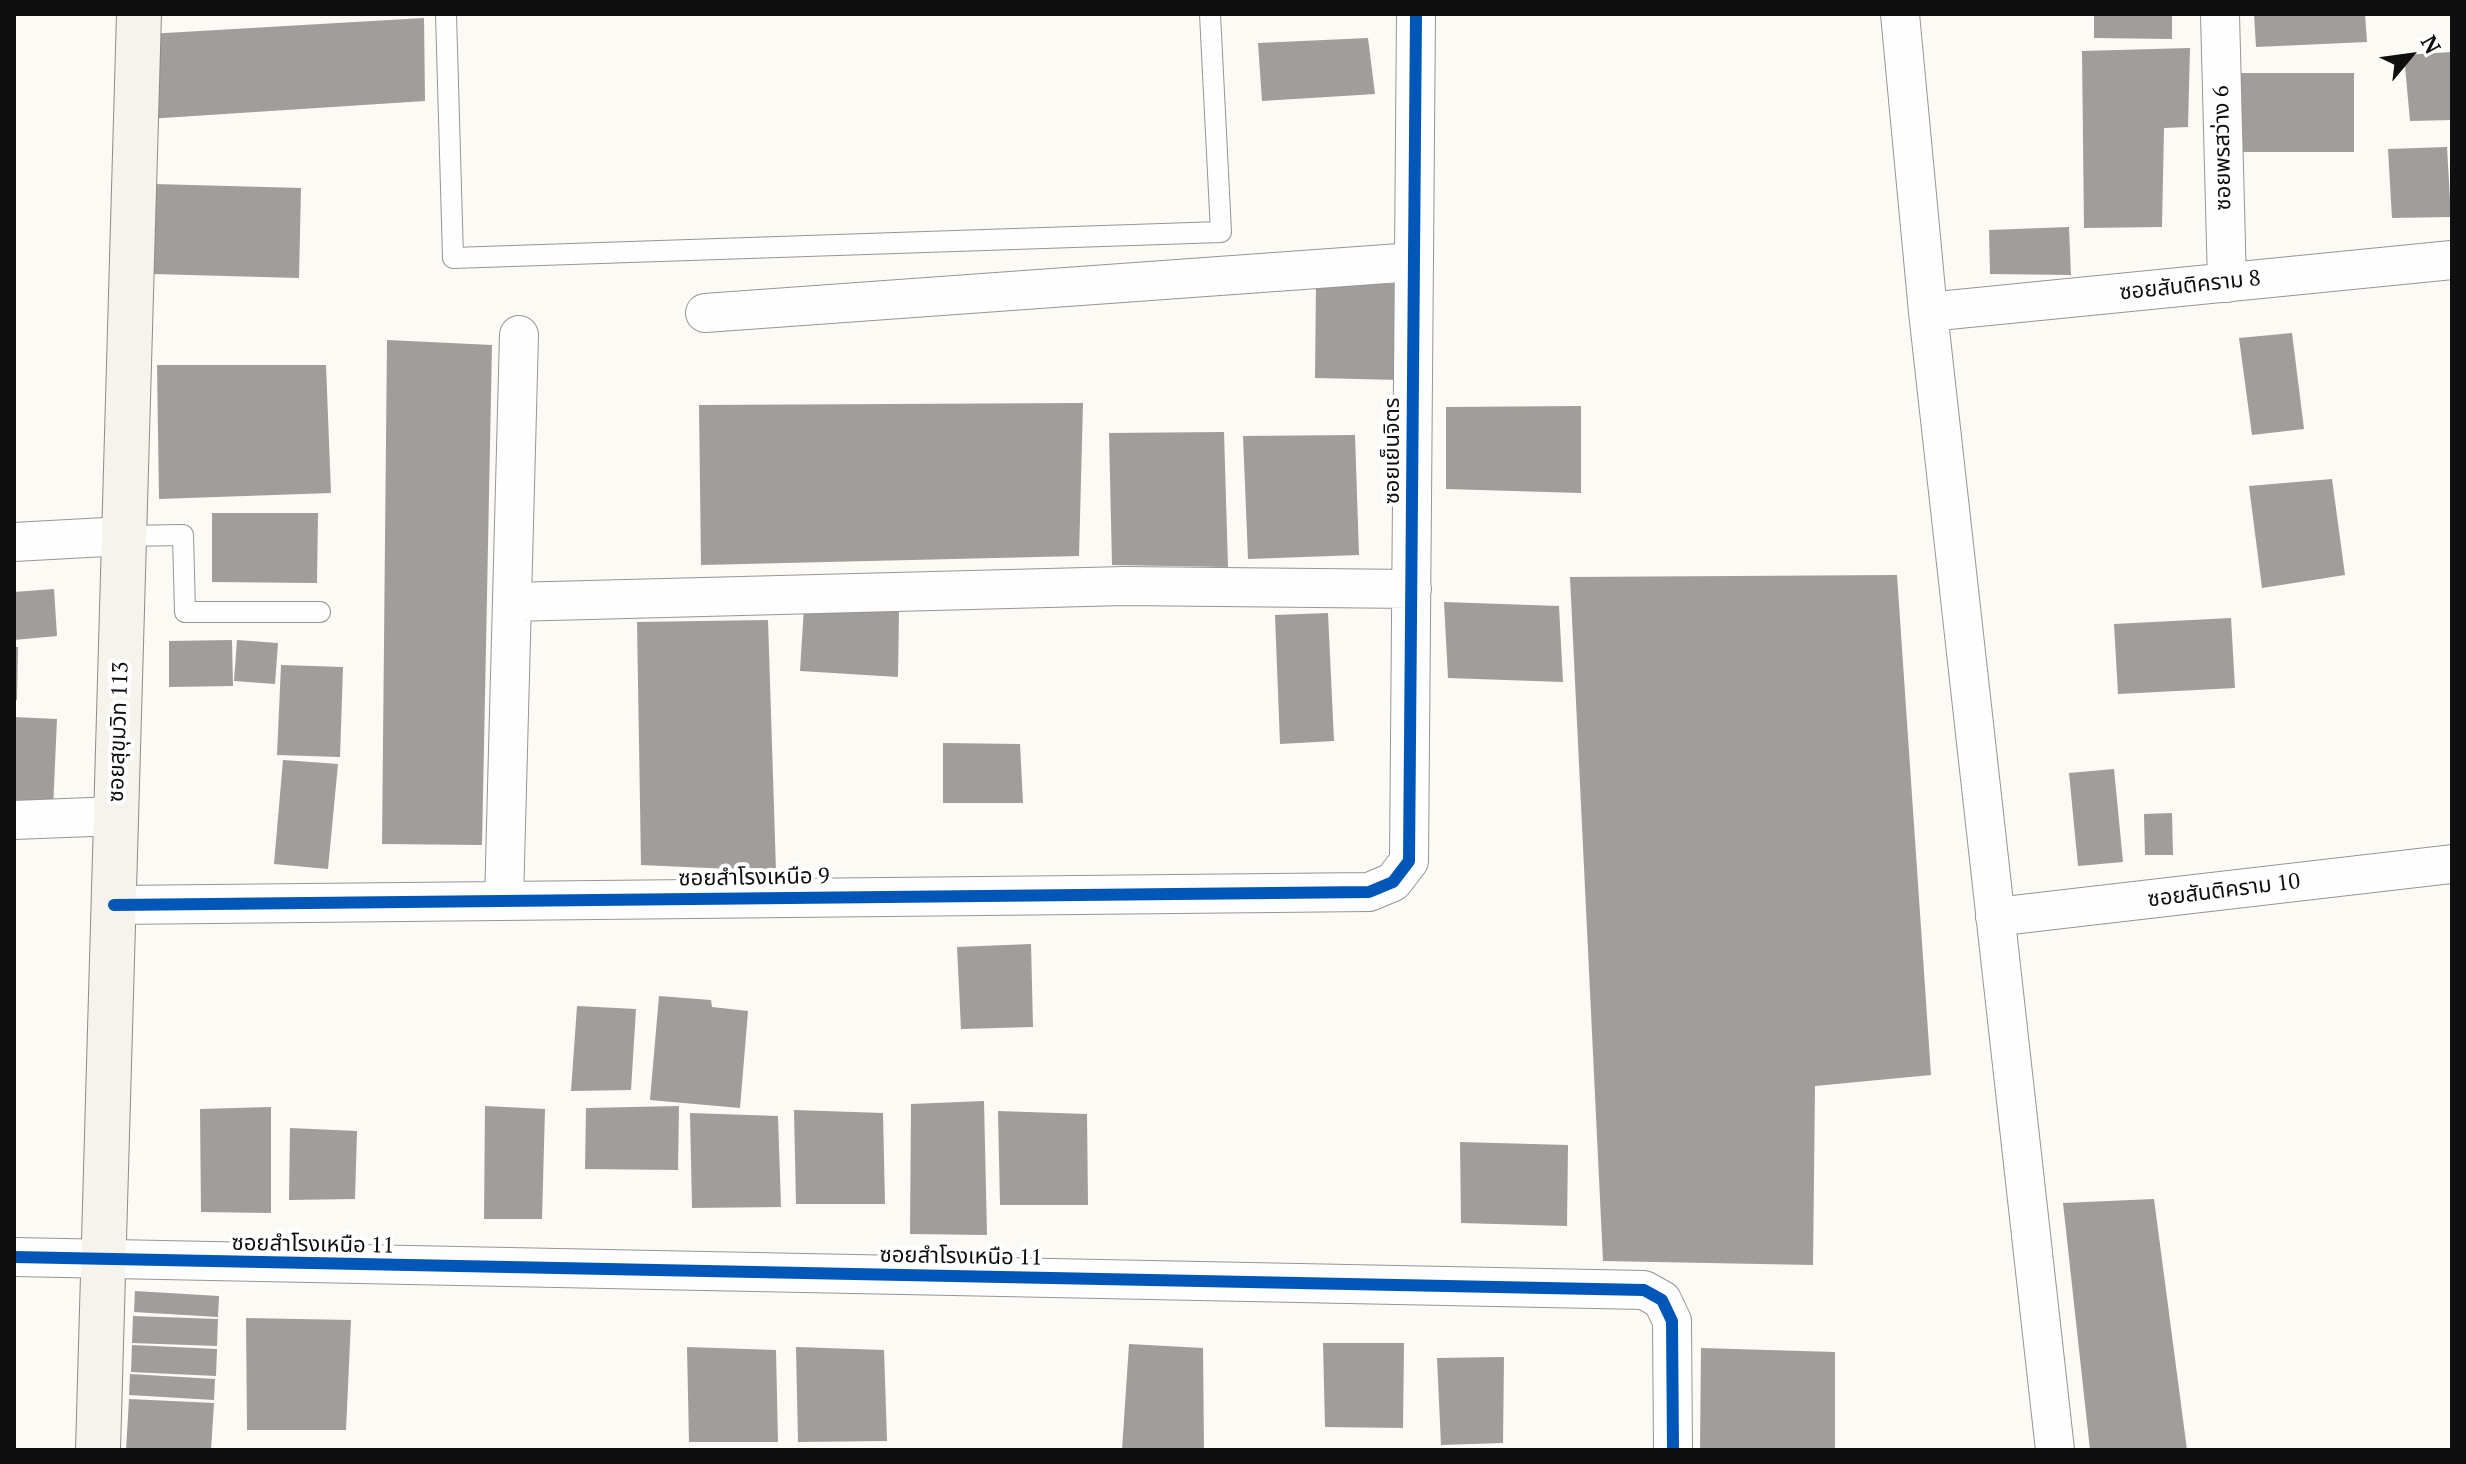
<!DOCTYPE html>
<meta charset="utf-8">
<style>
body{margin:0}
#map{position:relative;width:2466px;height:1464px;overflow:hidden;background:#fcfaf5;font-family:"PT Serif",serif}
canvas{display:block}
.frame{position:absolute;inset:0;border:16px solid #0f0f0f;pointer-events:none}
.north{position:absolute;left:2370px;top:16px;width:80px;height:80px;-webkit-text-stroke:6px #fff;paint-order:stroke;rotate:61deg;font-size:22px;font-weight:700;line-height:32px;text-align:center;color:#0f0f0f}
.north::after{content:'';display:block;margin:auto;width:28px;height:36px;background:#0f0f0f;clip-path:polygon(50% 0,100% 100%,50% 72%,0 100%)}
</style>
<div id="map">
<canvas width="2466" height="1464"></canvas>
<div class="frame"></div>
<div class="north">N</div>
</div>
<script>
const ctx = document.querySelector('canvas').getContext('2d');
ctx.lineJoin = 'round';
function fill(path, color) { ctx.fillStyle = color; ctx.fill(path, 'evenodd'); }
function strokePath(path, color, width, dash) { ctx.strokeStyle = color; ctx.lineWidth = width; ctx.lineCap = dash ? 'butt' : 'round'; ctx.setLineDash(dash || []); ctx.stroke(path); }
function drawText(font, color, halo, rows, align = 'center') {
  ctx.font = font + ' "PT Serif","Noto Sans Thai",serif'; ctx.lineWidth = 8; ctx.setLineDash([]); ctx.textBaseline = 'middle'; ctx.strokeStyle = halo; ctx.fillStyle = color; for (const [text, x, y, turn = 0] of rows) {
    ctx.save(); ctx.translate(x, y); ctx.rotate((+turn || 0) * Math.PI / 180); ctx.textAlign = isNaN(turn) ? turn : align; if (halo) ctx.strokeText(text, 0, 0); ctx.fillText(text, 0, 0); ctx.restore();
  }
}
const building = new Path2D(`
 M 2094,14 L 2172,14 L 2172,39 L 2094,38 Z
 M 2254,14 L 2365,14 L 2367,42 L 2256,47 Z
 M 424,18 L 425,101 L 147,119 L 148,34 Z
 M 1368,38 L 1375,94 L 1262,101 L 1258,43 Z
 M 2190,48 L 2188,127 L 2164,128 L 2162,227 L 2084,228 L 2082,51 Z
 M 2452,52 L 2452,120 L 2410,121 L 2404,55 Z
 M 2233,73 L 2354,73 L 2354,152 L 2234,152 Z
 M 2447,147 L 2451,217 L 2392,218 L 2388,149 Z
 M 154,184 L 301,188 L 299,278 L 153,274 Z
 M 2069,227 L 2071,275 L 1990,274 L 1989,230 Z
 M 1316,283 L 1399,284 L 1399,380 L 1315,378 Z
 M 2292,333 L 2304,429 L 2252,435 L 2239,338 Z
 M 387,340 L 492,345 L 482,845 L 382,844 Z
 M 157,365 L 326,365 L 331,493 L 159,499 Z
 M 1083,403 L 1079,556 L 701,565 L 699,405 Z
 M 1581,406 L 1581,493 L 1446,489 L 1446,407 Z
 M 1224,432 L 1228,567 L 1112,565 L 1109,433 Z
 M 1355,435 L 1359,555 L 1248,559 L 1243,436 Z
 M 2332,479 L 2345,575 L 2262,588 L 2249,486 Z
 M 212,513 L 318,513 L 317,583 L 212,582 Z
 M 1897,575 L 1931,1075 L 1815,1086 L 1813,1265 L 1603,1261 L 1570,577 Z
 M 54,589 L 57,636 L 14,640 L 14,592 Z
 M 1444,602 L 1559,606 L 1563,682 L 1448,678 Z
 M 804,607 L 899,612 L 898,677 L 800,671 Z
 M 1328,613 L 1334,741 L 1280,744 L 1275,615 Z
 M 2231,618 L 2235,688 L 2118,694 L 2114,624 Z
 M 768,620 L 776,871 L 641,865 L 637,622 Z
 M 232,640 L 233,686 L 169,687 L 169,641 Z
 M 237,640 L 278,643 L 275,684 L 234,681 Z
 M 14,647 L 18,647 L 17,700 L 14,700 Z
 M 281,665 L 343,667 L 340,757 L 277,755 Z
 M 14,717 L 57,719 L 53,809 L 14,807 Z
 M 943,743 L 1020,744 L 1023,803 L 943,803 Z
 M 283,760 L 338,764 L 328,869 L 274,864 Z
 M 2114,769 L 2123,862 L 2078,866 L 2069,773 Z
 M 2172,813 L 2173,855 L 2145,855 L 2144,814 Z
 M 1031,944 L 1033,1027 L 961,1029 L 957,947 Z
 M 659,996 L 711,1000 L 712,1007 L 748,1011 L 740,1108 L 650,1100 Z
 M 577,1006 L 636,1009 L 631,1090 L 571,1091 Z
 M 984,1101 L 987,1235 L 910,1234 L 911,1104 Z
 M 485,1106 L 545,1109 L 542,1219 L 484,1219 Z
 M 679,1106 L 678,1170 L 585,1169 L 586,1108 Z
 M 271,1107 L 271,1213 L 201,1212 L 200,1109 Z
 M 794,1110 L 883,1113 L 885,1204 L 796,1204 Z
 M 998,1111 L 1087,1114 L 1088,1205 L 1000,1205 Z
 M 690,1113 L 778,1116 L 781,1207 L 692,1208 Z
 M 290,1128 L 357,1131 L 355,1199 L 289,1200 Z
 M 1460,1142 L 1568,1145 L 1567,1226 L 1461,1223 Z
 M 2154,1199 L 2187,1450 L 2090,1450 L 2063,1203 Z
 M 135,1291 L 219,1296 L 218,1317 L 134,1312 Z
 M 133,1316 L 218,1319 L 217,1346 L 132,1343 Z
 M 246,1318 L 351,1320 L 346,1430 L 247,1430 Z
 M 1323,1343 L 1404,1343 L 1403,1428 L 1325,1427 Z
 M 1129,1344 L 1203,1348 L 1204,1450 L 1122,1450 Z
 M 132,1345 L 217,1349 L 216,1376 L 131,1372 Z
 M 687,1347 L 776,1350 L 778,1442 L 689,1442 Z
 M 796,1347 L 884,1350 L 887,1441 L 798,1442 Z
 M 1701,1348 L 1835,1352 L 1835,1450 L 1700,1450 Z
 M 1504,1357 L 1503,1443 L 1441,1445 L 1437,1358 Z
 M 130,1374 L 215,1379 L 214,1400 L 129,1395 Z
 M 129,1399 L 214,1403 L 211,1450 L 126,1450 Z`);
const lane = new Path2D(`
 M 446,14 L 453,258 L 1221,232 L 1210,14
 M 124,536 L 183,535 L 185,612 L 320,612`);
const street = new Path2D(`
 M 1900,14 L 1928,312 L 2055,1450
 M 2220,14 L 2227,283
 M 1928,312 L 2452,260
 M 705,313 L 1414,262
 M 14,542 L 124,536
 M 512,602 L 1124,586 L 1412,589
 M 14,820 L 117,816
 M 504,901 L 519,335
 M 114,905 L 1369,892 L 1393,882 L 1409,861 L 1416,14
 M 1995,917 L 2452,864
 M 14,1257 L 1644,1290 L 1662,1300 L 1672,1321 L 1673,1450`);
const secondary = new Path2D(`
 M 98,1450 L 139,14`);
const cycleway = new Path2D(`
 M 114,905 L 1369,892 L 1393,882 L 1409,861 L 1416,14
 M 14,1257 L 1644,1290 L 1662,1300 L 1672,1321 L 1673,1450`);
const streetNames = [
 ["ซอยพรสว่าง 6",2223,148,-91],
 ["ซอยสันติคราม 8",2190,286,-6],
 ["ซอยเย็นจิตร",1393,451,-90],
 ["ซอยสุขุมวิท 113",119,732,-88],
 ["ซอยสำโรงเหนือ 9",754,878,-1],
 ["ซอยสันติคราม 10",2224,891,-7],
 ["ซอยสำโรงเหนือ 11",313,1245,1],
 ["ซอยสำโรงเหนือ 11",961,1257,1]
];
fill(building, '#a09d9a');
strokePath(lane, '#969593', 22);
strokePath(street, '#969593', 40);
strokePath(secondary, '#8c8b89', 46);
strokePath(lane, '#fffefe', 20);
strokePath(street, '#fffefe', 38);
strokePath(secondary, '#f5f3eb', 44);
strokePath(cycleway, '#0057b8', 12);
drawText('22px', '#0f0f0f', '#fff', streetNames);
</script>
